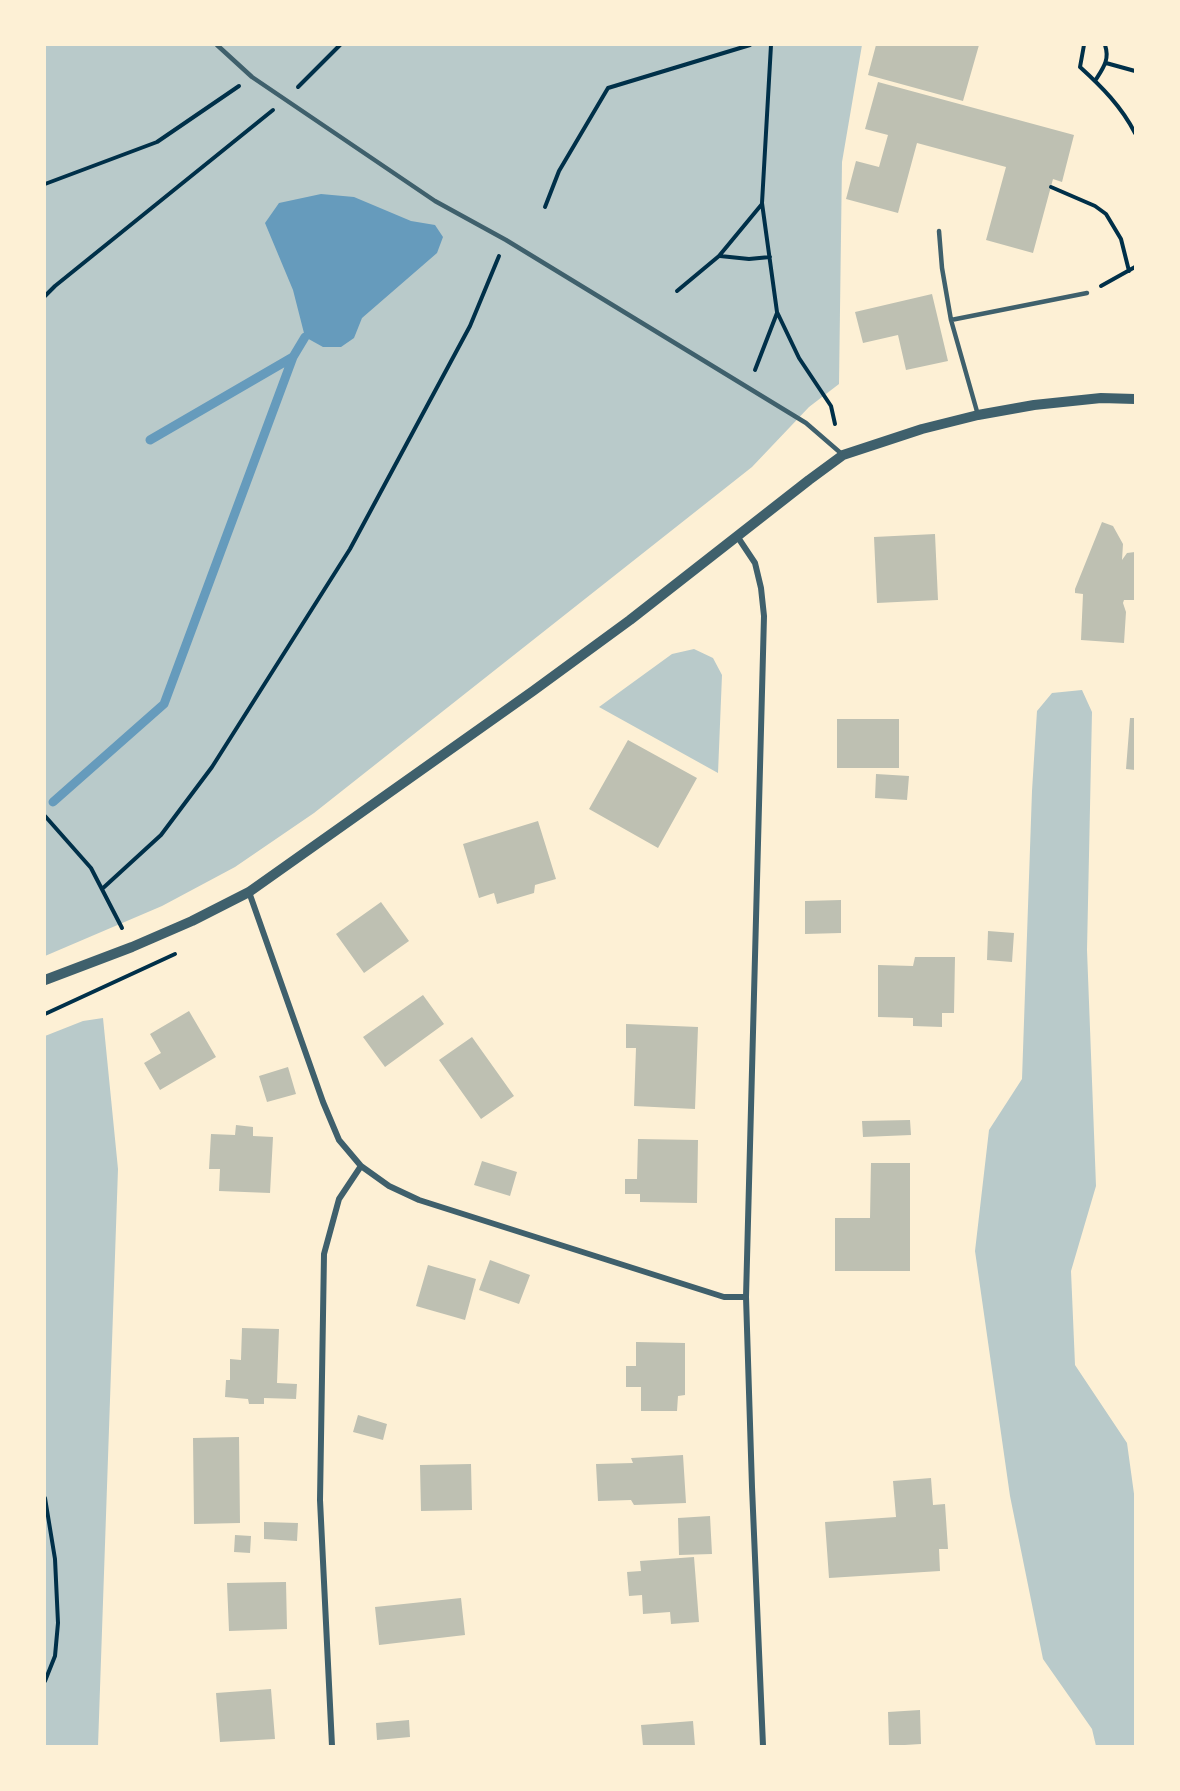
<!DOCTYPE html>
<style>
body{margin:0}
#map{position:relative;width:1180px;height:1791px;overflow:hidden;background:#fdf0d5;font-family:Georgia,serif}
canvas{display:block}
.frame{position:absolute;inset:0;border:46px solid #fdf0d5;pointer-events:none}
</style>
<div id="map">
<canvas width="1180" height="1791"></canvas>
<div class="frame"></div>
</div>
<script>
const ctx = document.querySelector('canvas').getContext('2d');
ctx.lineJoin = 'round';
function fill(path, color) { ctx.fillStyle = color; ctx.fill(path, 'evenodd'); }
function strokePath(path, color, width, dash) { ctx.strokeStyle = color; ctx.lineWidth = width; ctx.lineCap = dash ? 'butt' : 'round'; ctx.setLineDash(dash || []); ctx.stroke(path); }
const green = new Path2D(`
 M 45,45 L 862,45 L 842,162 L 839,384 L 809,407 L 752,467 L 314,813 L 235,867 L 162,906 L 45,956 Z
 M 694,649 L 713,658 L 722,675 L 718,773 L 599,707 L 672,654 Z
 M 1082,690 L 1092,712 L 1087,950 L 1096,1186 L 1071,1271 L 1075,1365 L 1127,1443 L 1135,1501 L 1135,1746 L 1096,1746 L 1092,1729 L 1043,1659 L 1010,1496 L 975,1251 L 989,1130 L 1022,1079 L 1032,791 L 1037,711 L 1052,693 Z
 M 103,1018 L 118,1169 L 98,1746 L 45,1746 L 45,1036 L 83,1021 Z`);
const water = new Path2D(`
 M 321,194 L 354,197 L 411,221 L 435,225 L 443,237 L 437,253 L 362,318 L 354,338 L 341,347 L 323,347 L 305,337 L 293,290 L 265,223 L 279,203 Z`);
const stream = new Path2D(`
 M 150,440 L 293,357
 M 53,802 L 164,704 L 293,357 L 305,337`);
const building = new Path2D(`
 M 876,45 L 979,45 L 963,101 L 868,75 Z
 M 878,82 L 1074,135 L 1062,182 L 1053,179 L 1033,253 L 986,240 L 1006,167 L 917,143 L 898,213 L 846,199 L 856,161 L 879,167 L 888,135 L 865,129 Z
 M 932,294 L 948,361 L 906,370 L 898,335 L 863,343 L 855,312 Z
 M 1102,522 L 1113,526 L 1123,544 L 1122,560 L 1127,553 L 1135,552 L 1135,600 L 1124,600 L 1123,603 L 1126,612 L 1124,643 L 1081,640 L 1083,594 L 1075,593 L 1075,589 Z
 M 935,534 L 938,600 L 877,603 L 874,537 Z
 M 1130,718 L 1135,718 L 1135,770 L 1126,769 Z
 M 837,719 L 899,719 L 899,768 L 837,768 Z
 M 628,740 L 697,778 L 658,848 L 589,809 Z
 M 876,774 L 909,776 L 907,800 L 875,798 Z
 M 538,821 L 556,879 L 535,885 L 534,893 L 497,904 L 494,893 L 479,898 L 463,844 Z
 M 841,900 L 841,933 L 805,934 L 805,901 Z
 M 381,902 L 409,941 L 364,973 L 336,934 Z
 M 988,931 L 1014,933 L 1012,962 L 987,960 Z
 M 915,957 L 955,957 L 954,1013 L 942,1013 L 942,1027 L 913,1026 L 913,1018 L 878,1017 L 878,965 L 913,966 Z
 M 423,995 L 444,1024 L 385,1067 L 363,1037 Z
 M 189,1011 L 216,1057 L 160,1090 L 144,1063 L 161,1053 L 150,1034 Z
 M 626,1024 L 698,1027 L 695,1109 L 634,1106 L 636,1048 L 626,1048 Z
 M 472,1037 L 514,1096 L 481,1119 L 439,1060 Z
 M 288,1067 L 296,1094 L 267,1102 L 259,1076 Z
 M 910,1120 L 911,1135 L 863,1137 L 862,1121 Z
 M 236,1125 L 253,1127 L 253,1136 L 273,1137 L 270,1193 L 219,1191 L 220,1169 L 209,1169 L 211,1134 L 235,1135 Z
 M 638,1139 L 698,1140 L 697,1203 L 640,1202 L 640,1194 L 625,1194 L 625,1179 L 637,1179 Z
 M 482,1161 L 517,1172 L 510,1196 L 474,1185 Z
 M 871,1163 L 910,1163 L 910,1271 L 835,1271 L 835,1218 L 870,1218 Z
 M 490,1260 L 530,1275 L 519,1304 L 479,1290 Z
 M 428,1265 L 476,1279 L 465,1320 L 416,1306 Z
 M 242,1328 L 279,1329 L 277,1383 L 297,1384 L 296,1399 L 264,1398 L 264,1404 L 249,1404 L 248,1399 L 225,1397 L 226,1380 L 230,1380 L 230,1359 L 241,1360 Z
 M 636,1342 L 685,1343 L 685,1395 L 678,1396 L 677,1411 L 641,1411 L 641,1387 L 626,1387 L 626,1366 L 636,1366 Z
 M 358,1415 L 387,1424 L 383,1440 L 353,1432 Z
 M 239,1437 L 240,1523 L 194,1524 L 193,1438 Z
 M 683,1455 L 686,1503 L 634,1505 L 631,1500 L 598,1501 L 596,1464 L 633,1463 L 631,1458 Z
 M 471,1464 L 472,1510 L 421,1511 L 420,1465 Z
 M 931,1478 L 933,1505 L 945,1504 L 948,1549 L 939,1549 L 940,1571 L 829,1578 L 825,1522 L 896,1517 L 893,1481 Z
 M 710,1516 L 712,1554 L 679,1555 L 678,1518 Z
 M 264,1522 L 298,1523 L 297,1541 L 264,1539 Z
 M 235,1535 L 251,1536 L 250,1553 L 234,1552 Z
 M 694,1557 L 699,1622 L 671,1624 L 670,1612 L 643,1614 L 642,1595 L 629,1596 L 627,1572 L 641,1571 L 640,1561 Z
 M 286,1582 L 287,1629 L 229,1631 L 227,1583 Z
 M 461,1598 L 465,1635 L 379,1645 L 375,1607 Z
 M 271,1689 L 275,1739 L 220,1742 L 216,1693 Z
 M 920,1710 L 921,1744 L 889,1746 L 888,1712 Z
 M 409,1720 L 410,1737 L 377,1740 L 376,1723 Z
 M 693,1721 L 695,1746 L 643,1746 L 641,1725 Z`);
const path = new Path2D(`
 M 771,45 L 762,203 L 777,312 L 799,358 L 831,406 L 835,424
 M 1084,45 L 1080,67 C 1102,87 1121,106 1135,133
 M 1106,63 L 1135,71
 M 1095,81 C 1103,68 1110,60 1105,45
 M 298,87 L 340,45
 M 45,184 L 157,142 L 239,86
 M 1051,187 L 1095,206 L 1106,214 L 1121,239 L 1129,271
 M 545,207 L 559,171 L 608,88 L 750,45
 M 720,256 L 749,259 L 770,257
 M 1101,286 L 1135,267
 M 677,291 L 719,256 L 762,204
 M 45,296 L 55,286 L 273,110
 M 755,370 L 777,313
 M 45,816 L 91,868 L 122,928
 M 102,889 L 161,835 L 212,767 L 350,549 L 470,326 L 499,256
 M 45,1014 L 175,954
 M 45,1498 L 55,1559 L 58,1623 L 55,1656 L 45,1681`);
const service = new Path2D(`
 M 217,45 L 252,77 L 435,201 L 506,240 L 806,423 L 843,455
 M 939,231 L 942,268 L 951,320 L 978,415
 M 951,320 L 1087,293`);
const minor = new Path2D(`
 M 737,536 L 755,563 L 761,588 L 764,616 L 746,1297 L 752,1487 L 763,1746
 M 249,892 L 323,1102 L 339,1140 L 361,1166 L 339,1199 L 324,1254 L 320,1500 L 332,1746
 M 361,1166 L 389,1186 L 419,1200 L 724,1297 L 746,1297`);
const tertiary = new Path2D(`
 M 45,980 L 132,947 L 192,921 L 249,892 L 533,691 L 630,620 L 809,480 L 843,455 L 922,429 L 978,415 L 1034,405 L 1101,398 L 1135,399`);
fill(green, '#b9caca');
fill(water, '#669bbc');
strokePath(stream, '#669bbc', 9);
fill(building, '#bec0b2');
strokePath(path, '#003049', 4);
strokePath(service, '#3f606c', 4.5);
strokePath(minor, '#3f606c', 6);
strokePath(tertiary, '#3f606c', 10);
</script>
